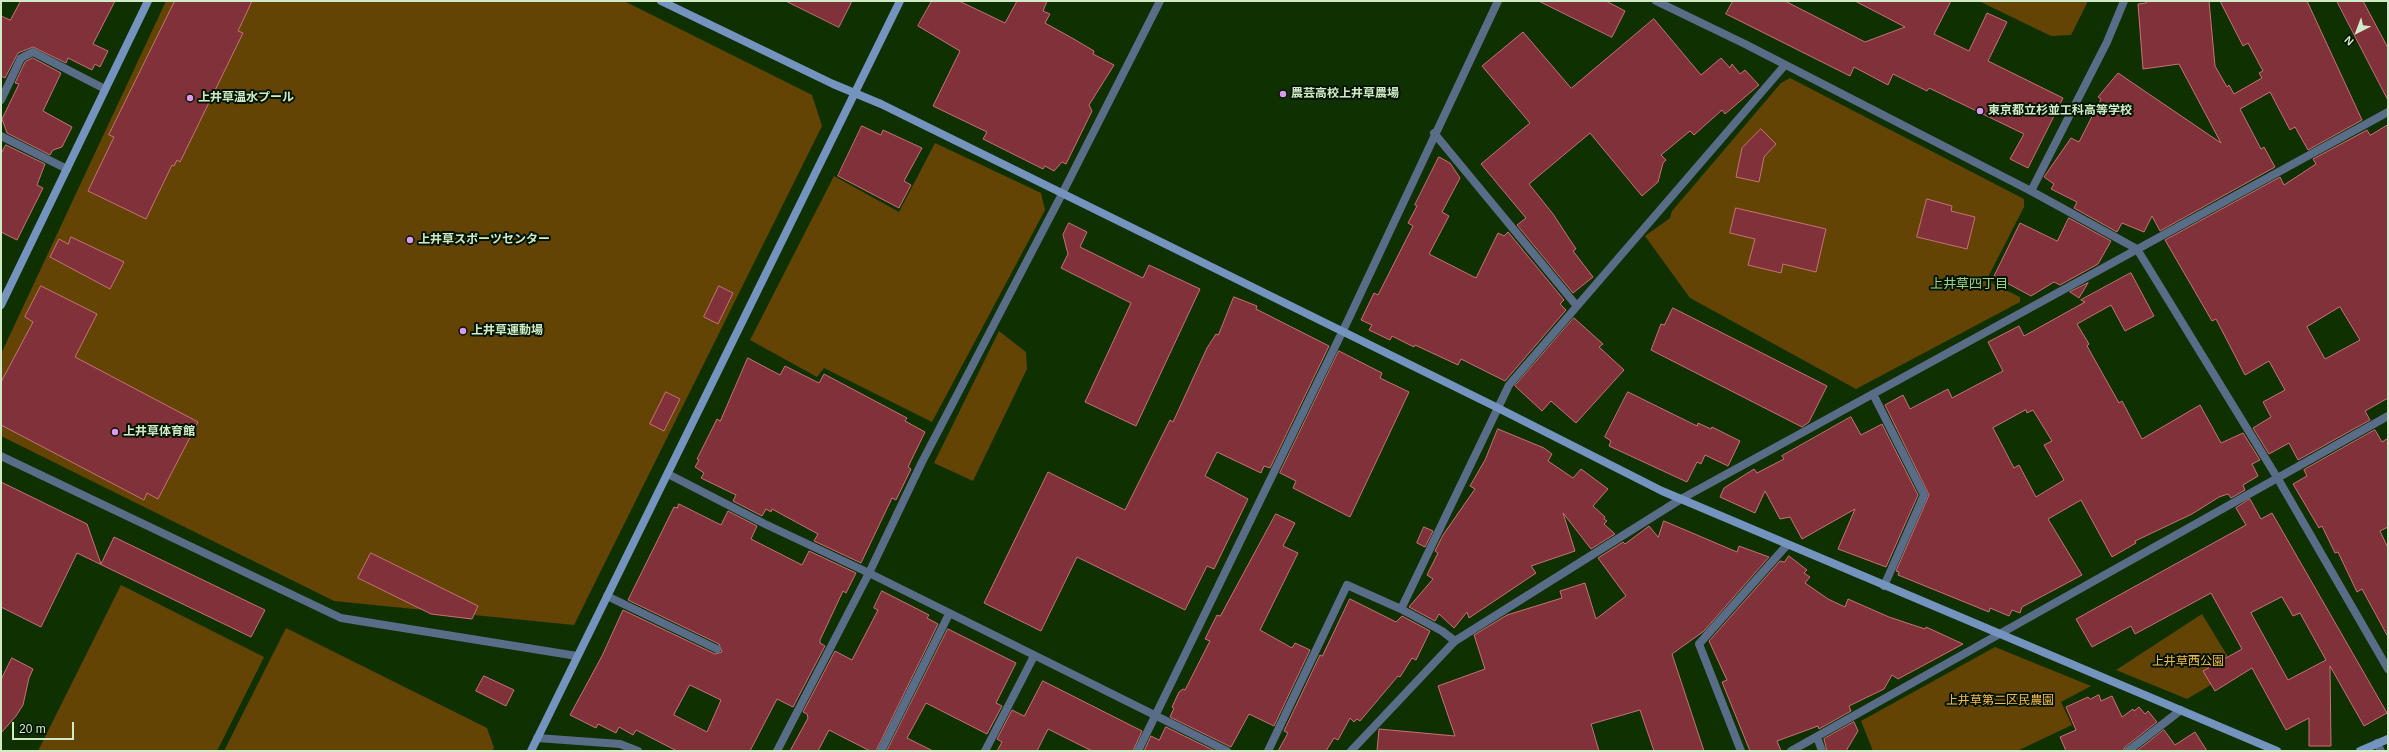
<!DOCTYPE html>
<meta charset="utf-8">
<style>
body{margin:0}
#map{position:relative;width:2389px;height:752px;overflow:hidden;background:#0f3000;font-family:Arial,sans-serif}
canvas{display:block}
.frame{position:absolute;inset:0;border:2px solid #d1ebc8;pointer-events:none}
.north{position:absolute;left:2337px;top:12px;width:40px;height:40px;-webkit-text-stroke:3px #041500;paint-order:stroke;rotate:222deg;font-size:11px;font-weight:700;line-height:16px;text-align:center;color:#d1ebc8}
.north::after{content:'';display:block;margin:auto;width:14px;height:18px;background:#d1ebc8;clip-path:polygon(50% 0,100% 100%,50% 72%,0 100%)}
.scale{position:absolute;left:12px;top:722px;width:62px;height:18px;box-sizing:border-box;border:2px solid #d1ebc8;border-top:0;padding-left:5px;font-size:12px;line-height:14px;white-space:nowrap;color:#d1ebc8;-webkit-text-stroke:3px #041500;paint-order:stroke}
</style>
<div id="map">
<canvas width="2389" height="752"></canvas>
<div class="frame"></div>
<div class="north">N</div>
<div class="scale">20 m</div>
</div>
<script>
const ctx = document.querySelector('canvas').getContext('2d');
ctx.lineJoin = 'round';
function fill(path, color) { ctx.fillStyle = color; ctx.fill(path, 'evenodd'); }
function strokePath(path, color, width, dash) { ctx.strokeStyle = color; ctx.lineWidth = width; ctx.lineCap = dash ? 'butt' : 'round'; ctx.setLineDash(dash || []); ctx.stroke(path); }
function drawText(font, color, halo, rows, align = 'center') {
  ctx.font = font + ' Arial,"Noto Sans JP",sans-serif'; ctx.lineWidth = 4; ctx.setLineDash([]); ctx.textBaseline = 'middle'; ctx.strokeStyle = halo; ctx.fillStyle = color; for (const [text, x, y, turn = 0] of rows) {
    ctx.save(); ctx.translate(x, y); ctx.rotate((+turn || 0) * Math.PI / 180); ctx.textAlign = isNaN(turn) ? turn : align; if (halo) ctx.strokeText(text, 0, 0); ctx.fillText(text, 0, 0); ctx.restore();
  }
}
const green = new Path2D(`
 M 166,1 L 624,1 L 812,95 L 822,126 L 574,625 L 334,601 L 1,436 L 1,354 Z
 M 1979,1 L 2088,1 L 2071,35 L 2051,36 Z
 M 1790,78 L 2024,199 L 2024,207 L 1988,277 L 1993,284 L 2020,297 L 2020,302 L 1856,389 L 1690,298 L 1645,236 L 1670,218 L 1672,211 L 1781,83 Z
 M 935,143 L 1041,193 L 1045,210 L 932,422 L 824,368 L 817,377 L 750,340 L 834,176 L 899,212 Z
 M 999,331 L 1026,352 L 1027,369 L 973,481 L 934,463 Z
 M 121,585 L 264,657 L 217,751 L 38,751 Z
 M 2202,614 L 2236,670 L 2187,699 L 2116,670 Z
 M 286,628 L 487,728 L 494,748 L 492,751 L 224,751 Z
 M 1995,647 L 2091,686 L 2061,702 L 2072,725 L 2017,751 L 1873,751 L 1861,721 Z`);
const building = new Path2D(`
 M 21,1 L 115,1 L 93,44 L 108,51 L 100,67 L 95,64 L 92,70 L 68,58 L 66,63 L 33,47 L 18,53 L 5,78 L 1,76 L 1,16 L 10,20 Z
 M 175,1 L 252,1 L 238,31 L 243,33 L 180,162 L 177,160 L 174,166 L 172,165 L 146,219 L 88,191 L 114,137 L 109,135 Z
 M 786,1 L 852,1 L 839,27 Z
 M 932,1 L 959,1 L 1005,23 L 1017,1 L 1047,1 L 1043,11 L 1050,14 L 1045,23 L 1072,38 L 1094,51 L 1093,54 L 1114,65 L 1089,105 L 1092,111 L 1066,164 L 1062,162 L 1054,171 L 1045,166 L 1043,169 L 983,139 L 987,132 L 933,106 L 960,51 L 918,26 Z
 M 1539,1 L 1606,1 L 1625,11 L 1612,37 Z
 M 1733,1 L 1785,1 L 1865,42 L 1905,27 L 1855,1 L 1951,1 L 1934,34 L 1969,51 L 1987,13 L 2007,22 L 1988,61 L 2063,98 L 2028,168 L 2010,159 L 2024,134 L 1929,88 L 1927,91 L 1893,74 L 1888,85 L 1854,67 L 1850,76 L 1726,14 Z
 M 2145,1 L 2209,1 L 2215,66 L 2227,87 L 2229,85 L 2234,94 L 2262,78 L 2259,73 L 2263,71 L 2248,43 L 2243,46 L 2220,1 L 2307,1 L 2362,120 L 2308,150 L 2295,127 L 2290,130 L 2270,92 L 2240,109 L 2261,149 L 2264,147 L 2275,167 L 2160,231 L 2152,216 L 2144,232 L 2122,223 L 2117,232 L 2074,208 L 2077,202 L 2051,189 L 2054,184 L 2044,177 L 2071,138 L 2079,142 L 2101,99 L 2098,97 L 2118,73 L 2221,143 L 2179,64 L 2143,69 L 2138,4 L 2146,3 Z
 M 2337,1 L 2363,1 L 2388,48 L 2388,100 Z
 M 1654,19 L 1701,75 L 1721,58 L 1730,68 L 1732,64 L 1740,74 L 1745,70 L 1759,85 L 1725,114 L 1722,110 L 1694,135 L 1690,131 L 1661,155 L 1666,160 L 1663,163 L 1658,182 L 1642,196 L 1590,133 L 1529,184 L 1553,214 L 1576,249 L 1573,251 L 1593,277 L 1573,293 L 1517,225 L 1526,218 L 1481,164 L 1530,123 L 1482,66 L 1523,32 L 1571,88 Z
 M 33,58 L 61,73 L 43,111 L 72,127 L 62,147 L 53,150 L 50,155 L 7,133 L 2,119 L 19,84 L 15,83 L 25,62 Z
 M 2388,125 L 2388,398 L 2365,411 L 2370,420 L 2298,460 L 2289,443 L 2269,454 L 2253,428 L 2271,417 L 2263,402 L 2285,390 L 2269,361 L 2245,375 L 2216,319 L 2212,321 L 2165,240 L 2280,177 L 2284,185 L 2316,164 L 2313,159 L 2367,130 L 2370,135 ZM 2340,307 L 2360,340 L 2325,359 L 2307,327 Z
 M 862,126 L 881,135 L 883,130 L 922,148 L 904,181 L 911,185 L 899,208 L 838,176 Z
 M 1761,129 L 1776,144 L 1764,157 L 1759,182 L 1736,177 L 1742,148 Z
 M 6,145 L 45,164 L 37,185 L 43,188 L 17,240 L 1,232 L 1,154 Z
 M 1439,157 L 1450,163 L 1460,178 L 1442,212 L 1449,216 L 1429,254 L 1476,278 L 1498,233 L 1504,236 L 1508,232 L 1564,300 L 1560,304 L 1566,310 L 1505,381 L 1461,359 L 1458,365 L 1415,345 L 1414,347 L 1392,336 L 1390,340 L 1369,330 L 1372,325 L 1361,320 L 1374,293 L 1378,295 L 1413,226 L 1408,223 L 1417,206 L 1415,205 Z
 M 1927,199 L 1952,206 L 1951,211 L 1975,217 L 1967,249 L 1917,237 Z
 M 1736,208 L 1826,229 L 1816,272 L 1783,264 L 1781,273 L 1748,265 L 1755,239 L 1730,233 Z
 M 2069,218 L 2111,241 L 2098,264 L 2060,285 L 2054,282 L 2031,296 L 1994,276 L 2020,223 L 2057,241 Z
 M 1069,223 L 1087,232 L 1080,247 L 1143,278 L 1149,265 L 1200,289 L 1136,426 L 1085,402 L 1131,303 L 1061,268 L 1068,254 L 1063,235 Z
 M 71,237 L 124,262 L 110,289 L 50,257 L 59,239 L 68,244 Z
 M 2131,273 L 2154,316 L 2125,331 L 2111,305 L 2077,324 L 2089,344 L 2087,346 L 2119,403 L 2122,401 L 2142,439 L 2200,405 L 2221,443 L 2243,433 L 2260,460 L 2252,464 L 2258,476 L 2243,485 L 2245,490 L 2231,498 L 2228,494 L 2219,497 L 2192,514 L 2135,541 L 2136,543 L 2112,557 L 2081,500 L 2048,519 L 2082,575 L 2022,607 L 2020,613 L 2012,610 L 2009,616 L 1990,608 L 1989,612 L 1898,575 L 1899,572 L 1896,571 L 1929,495 L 1885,405 L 1903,395 L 1910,409 L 1948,389 L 1952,398 L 2003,371 L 1988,342 L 2019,326 L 2024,336 L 2085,302 L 2081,300 ZM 2026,410 L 2027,413 L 2033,410 L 2052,441 L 2044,445 L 2064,480 L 2036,497 L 2019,465 L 2014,468 L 1993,428 Z
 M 2088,283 L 2079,298 L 2070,292 Z
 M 41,286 L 97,314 L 75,357 L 198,422 L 158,499 L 147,493 L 144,500 L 1,425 L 1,382 L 33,322 L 25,317 Z
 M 719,286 L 733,293 L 718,324 L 704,317 Z
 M 1234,297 L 1257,306 L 1256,309 L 1329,346 L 1270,468 L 1264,466 L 1261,473 L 1217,452 L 1205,476 L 1248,499 L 1214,569 L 1207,566 L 1185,610 L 1077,557 L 1041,631 L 984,603 L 1048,472 L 1125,510 L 1170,420 L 1173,422 L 1207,348 L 1216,334 L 1218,335 Z
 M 1673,308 L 1827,386 L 1809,422 L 1802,427 L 1651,350 L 1661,324 L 1664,325 Z
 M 1574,318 L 1603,344 L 1599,347 L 1624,370 L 1576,423 L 1551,401 L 1542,411 L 1515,386 Z
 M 1339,351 L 1382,373 L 1380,378 L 1409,392 L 1350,517 L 1293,488 L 1296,481 L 1280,473 Z
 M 748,358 L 780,375 L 785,366 L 819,383 L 824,374 L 907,418 L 905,421 L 925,432 L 908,467 L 911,469 L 896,500 L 892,498 L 861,563 L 814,541 L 818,534 L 772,509 L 771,512 L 766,509 L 762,516 L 733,501 L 736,495 L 701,478 L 704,473 L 695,467 L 699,460 L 697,459 L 717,419 L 720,421 Z
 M 666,392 L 680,399 L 664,431 L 650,424 Z
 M 1628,392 L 1697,426 L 1698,423 L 1711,429 L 1712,427 L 1740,441 L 1728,466 L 1705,455 L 1701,464 L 1697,462 L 1687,482 L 1609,446 L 1611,441 L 1605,437 Z
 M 1851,417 L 1861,435 L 1882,424 L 1918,495 L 1886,567 L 1838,549 L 1855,509 L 1802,539 L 1790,517 L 1780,519 L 1765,491 L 1755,513 L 1720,497 L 1724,488 L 1754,469 L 1757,473 L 1784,459 L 1782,456 Z
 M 1498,429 L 1544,448 L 1552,454 L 1548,461 L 1573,478 L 1581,469 L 1608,489 L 1593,506 L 1605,517 L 1604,519 L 1607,521 L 1604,524 L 1615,534 L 1591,549 L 1563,513 L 1575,551 L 1531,566 L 1536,573 L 1469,618 L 1467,612 L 1454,628 L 1439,614 L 1435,621 L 1409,607 L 1433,579 L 1427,575 L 1438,553 L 1435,551 L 1443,535 L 1475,489 L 1470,486 L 1485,460 Z
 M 2375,430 L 2382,442 L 2388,438 L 2388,527 L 2380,531 L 2388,548 L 2388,637 L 2362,589 L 2357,592 L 2338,552 L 2335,553 L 2322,526 L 2319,528 L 2293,484 L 2307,476 L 2304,470 Z
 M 1,482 L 87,524 L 101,564 L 114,537 L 265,610 L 251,637 L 77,553 L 41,627 L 1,607 Z
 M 2250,499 L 2261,519 L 2272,513 L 2387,713 L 2364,726 L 2330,666 L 2331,746 L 2309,746 L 2309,718 L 2286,730 L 2252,668 L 2215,691 L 2203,671 L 2242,649 L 2211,593 L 2135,634 L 2131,626 L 2092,647 L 2076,619 L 2246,525 L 2236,508 ZM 2282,597 L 2293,616 L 2300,613 L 2326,660 L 2288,680 L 2251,613 Z
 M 679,504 L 721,525 L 728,511 L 757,526 L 751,539 L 802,565 L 809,551 L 856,573 L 846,593 L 843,591 L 820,640 L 820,643 L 825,646 L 793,707 L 777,699 L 750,751 L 677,751 L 636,730 L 633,735 L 619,727 L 616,733 L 598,724 L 596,728 L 570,715 L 602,656 L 623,610 L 715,654 L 722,652 L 719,644 L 628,600 L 674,507 L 677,508 ZM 690,685 L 721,700 L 707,732 L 674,715 Z
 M 1276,514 L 1295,523 L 1283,546 L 1298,553 L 1260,630 L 1292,648 L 1295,643 L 1310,650 L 1274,726 L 1249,714 L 1231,747 L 1170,717 L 1174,708 L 1172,707 L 1179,692 L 1183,689 L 1185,690 L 1210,641 L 1205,639 L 1217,615 L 1220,616 Z
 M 1664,521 L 1737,552 L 1739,546 L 1769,557 L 1704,631 L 1672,654 L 1704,751 L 1654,751 L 1640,710 L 1591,724 L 1599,751 L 1377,751 L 1379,729 L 1455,736 L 1438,686 L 1485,669 L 1474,635 L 1507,615 L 1562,598 L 1560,591 L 1585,583 L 1596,619 L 1626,596 L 1598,558 L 1623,542 L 1625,544 L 1649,526 L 1658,537 Z
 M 1424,527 L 1433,531 L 1425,547 L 1417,543 Z
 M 371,553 L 478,606 L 472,619 L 431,614 L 358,578 Z
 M 1789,556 L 1807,570 L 1804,573 L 1810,577 L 1805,583 L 1828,599 L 1845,607 L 1848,599 L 1889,617 L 1925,629 L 1926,627 L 1963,644 L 1898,679 L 1892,675 L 1884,689 L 1849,706 L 1851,711 L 1819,729 L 1818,726 L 1777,741 L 1781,751 L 1750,751 L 1722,682 L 1727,680 L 1709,641 L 1780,561 L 1784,562 Z
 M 882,591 L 929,615 L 927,618 L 938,624 L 876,751 L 870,751 L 829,730 L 818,751 L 790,751 L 808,718 L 807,714 L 803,712 L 835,651 L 852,660 L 878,610 L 874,608 Z
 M 1350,599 L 1396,622 L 1402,616 L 1430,631 L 1416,660 L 1412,658 L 1400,677 L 1398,676 L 1360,721 L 1357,719 L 1354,722 L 1350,718 L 1338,740 L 1334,738 L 1326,751 L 1278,751 L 1288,733 L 1284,731 L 1320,655 L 1322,656 Z
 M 948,629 L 1016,663 L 996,703 L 1002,706 L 987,734 L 926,703 L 907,738 L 933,751 L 887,751 Z
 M 12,658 L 33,669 L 29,678 L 23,705 L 16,716 L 1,733 L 1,680 Z
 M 484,676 L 514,690 L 506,706 L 476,691 Z
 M 1043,681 L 1142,731 L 1133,751 L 1092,751 L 1048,729 L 1037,751 L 997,751 L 1002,742 L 997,739 L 1012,710 L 1024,716 Z
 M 2099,695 L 2101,701 L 2112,696 L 2122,717 L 2133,709 L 2134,711 L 2139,707 L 2145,714 L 2148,711 L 2157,722 L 2125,747 L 2123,751 L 2066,751 L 2060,737 L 2076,730 L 2066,707 L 2088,697 L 2090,699 Z
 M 1854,722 L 1858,731 L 1846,751 L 1827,751 L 1824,739 Z
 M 1166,727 L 1215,751 L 1144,751 L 1151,736 L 1159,740 Z
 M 2164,730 L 2175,745 L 2195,732 L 2207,751 L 2137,751 Z`);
const street = new Path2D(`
 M 1656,1 L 1745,44 L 2031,191 L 2137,249 L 2278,479 L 2388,669
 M 1,100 L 21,58 L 33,52 L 105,89
 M 1434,133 L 1576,305
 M 1,136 L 67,169
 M 2031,191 L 2107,42 L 2124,1
 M 1873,394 L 1924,495 L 1884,586
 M 1,456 L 341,618 L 577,656
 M 668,474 L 765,524 L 869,573 L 1227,751
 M 607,596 L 717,649
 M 1401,609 L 1442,631 L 1455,641
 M 1817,737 L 1822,751
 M 537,738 L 620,744 L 638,751
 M 2377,743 L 2381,751
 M 777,751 L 869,573 L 922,462 L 1062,194 L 1160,1
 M 881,751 L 949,614
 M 985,751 L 1034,656
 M 1138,751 L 1349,318 L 1498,1
 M 1268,751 L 1347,585 L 1401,609 L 1509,385 L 1785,65
 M 1351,751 L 1455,641 L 1681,499 L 2388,112
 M 1741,751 L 1699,644 L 1787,545
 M 1791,751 L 2388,416
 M 2128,751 L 2181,710`);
const secondary = new Path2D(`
 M 661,1 L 833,84 L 881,104 L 1496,407 L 1662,491 L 2277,751
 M 1,305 L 148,1
 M 531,751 L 900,1
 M 2360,751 L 2388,739`);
const markers = [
 [1283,94,4,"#dc99f4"],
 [190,98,4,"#dc99f4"],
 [1980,111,4,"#dc99f4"],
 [410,240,4,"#dc99f4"],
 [463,331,4,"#dc99f4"],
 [115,432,4,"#dc99f4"]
];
const poiNames = [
 ["農芸高校上井草農場",1291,94],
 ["上井草温水プール",198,98],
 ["東京都立杉並工科高等学校",1988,111],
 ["上井草スポーツセンター",418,240],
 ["上井草運動場",471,331],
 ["上井草体育館",123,432]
];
const parkNames = [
 ["上井草西公園",2188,662],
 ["上井草第二区民農園",2000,701]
];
const neighbourhoodNames = [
 ["上井草四丁目",1969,284]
];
fill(green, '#644405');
fill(building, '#81313a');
strokePath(building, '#c77276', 1);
strokePath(street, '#5a6d88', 8);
strokePath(secondary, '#7593bf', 8);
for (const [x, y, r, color] of markers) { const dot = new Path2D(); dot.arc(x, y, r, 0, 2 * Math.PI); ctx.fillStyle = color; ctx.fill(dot); strokePath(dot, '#041500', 1.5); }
drawText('bold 12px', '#d1ebc8', '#041500', poiNames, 'left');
drawText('12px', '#faba51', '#041500', parkNames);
drawText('13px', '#9dcf89', '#041500', neighbourhoodNames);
</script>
